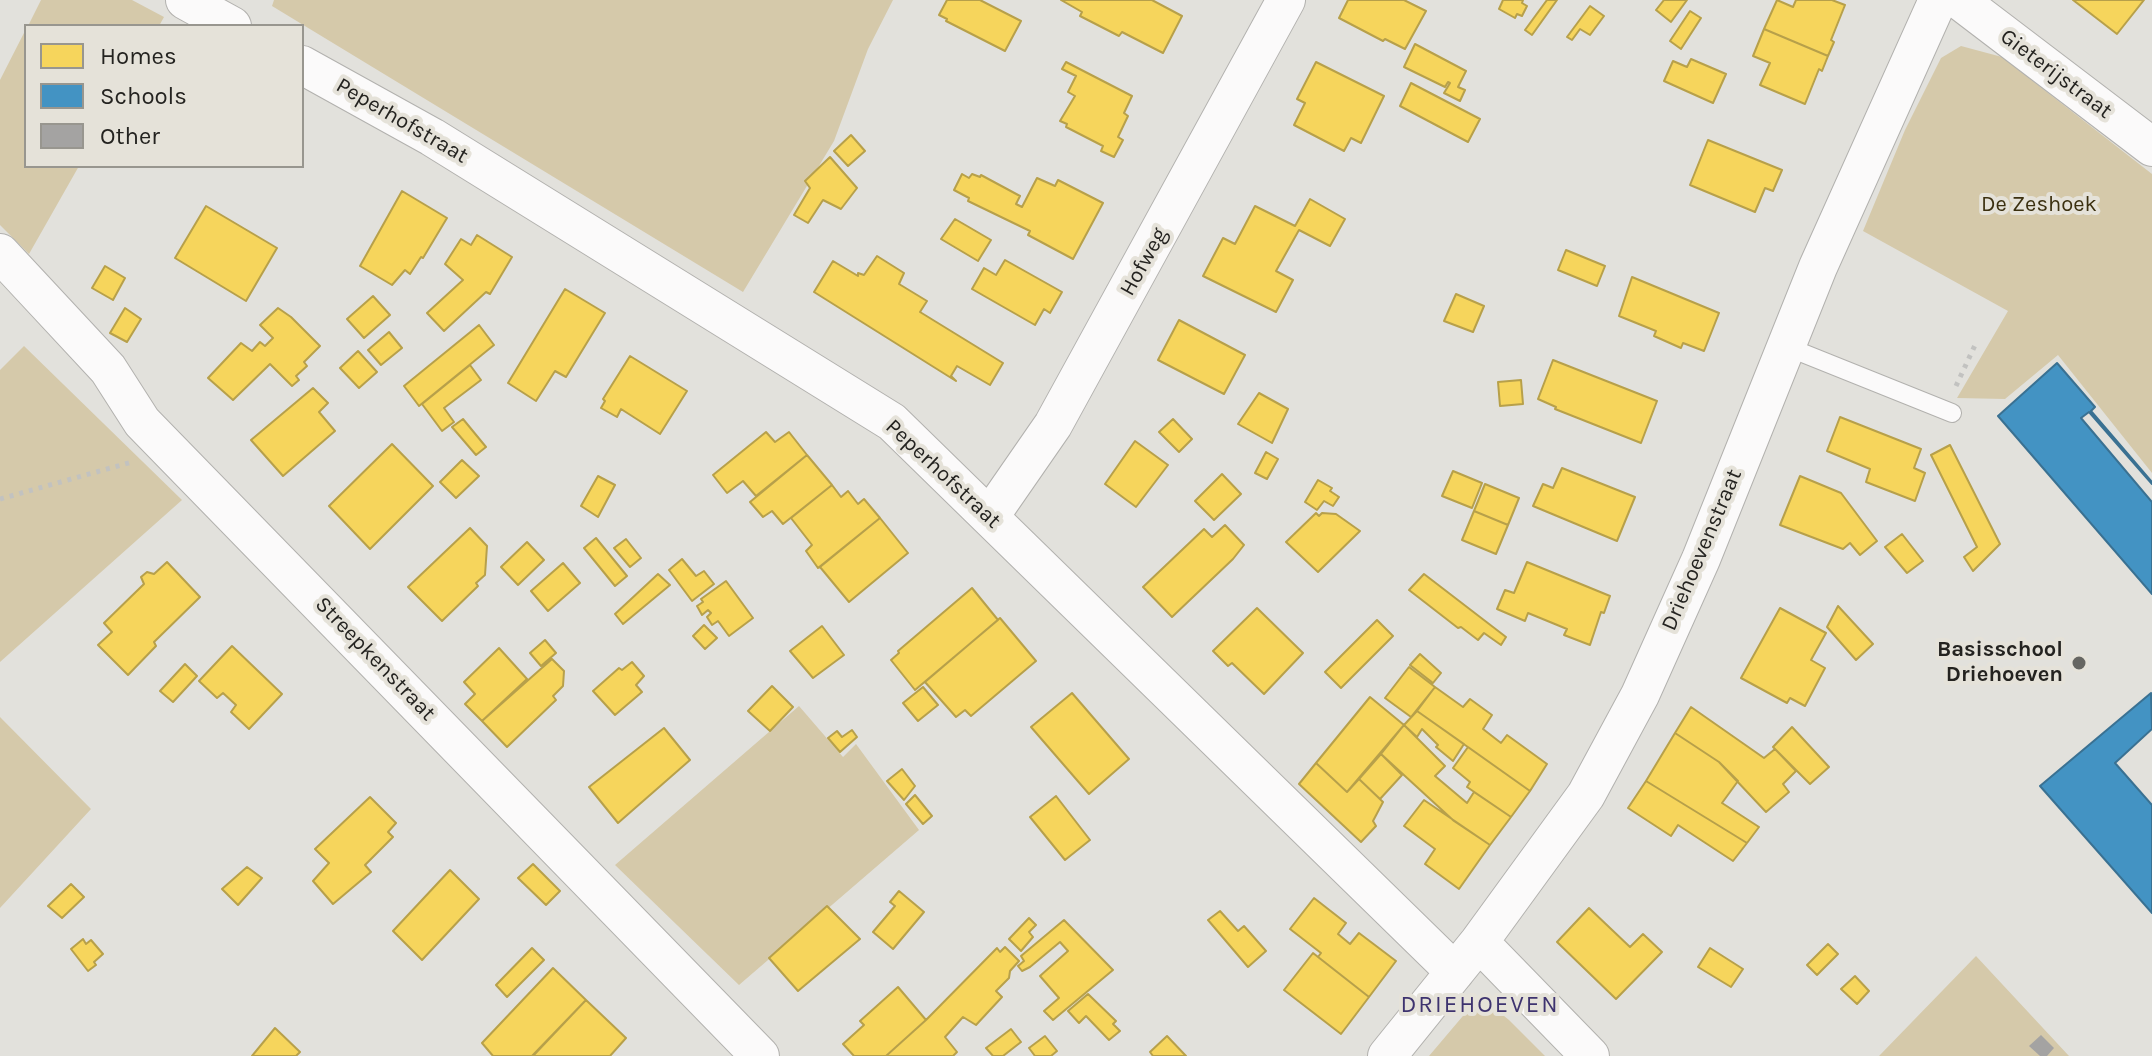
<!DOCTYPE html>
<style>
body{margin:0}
#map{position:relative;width:2152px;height:1056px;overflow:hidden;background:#e2e1dc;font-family:Karla,sans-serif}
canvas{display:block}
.legend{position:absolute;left:24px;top:24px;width:280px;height:144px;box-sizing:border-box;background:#e5e2d9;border:2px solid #98968f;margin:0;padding:10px 14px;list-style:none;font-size:24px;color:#242320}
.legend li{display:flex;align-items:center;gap:16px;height:40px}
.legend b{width:40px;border:2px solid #98968f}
</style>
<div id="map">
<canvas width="2152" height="1056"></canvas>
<ul class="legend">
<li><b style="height:22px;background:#f6d55c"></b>Homes</li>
<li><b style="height:22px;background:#4393c3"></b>Schools</li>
<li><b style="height:22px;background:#a4a3a2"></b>Other</li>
</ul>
</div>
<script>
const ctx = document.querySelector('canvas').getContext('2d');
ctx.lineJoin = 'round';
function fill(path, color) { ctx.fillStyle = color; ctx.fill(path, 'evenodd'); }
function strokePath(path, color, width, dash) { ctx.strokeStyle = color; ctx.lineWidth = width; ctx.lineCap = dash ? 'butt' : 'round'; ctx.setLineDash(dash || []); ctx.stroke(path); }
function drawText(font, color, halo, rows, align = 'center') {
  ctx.font = font + ' Karla,sans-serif'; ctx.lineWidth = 8; ctx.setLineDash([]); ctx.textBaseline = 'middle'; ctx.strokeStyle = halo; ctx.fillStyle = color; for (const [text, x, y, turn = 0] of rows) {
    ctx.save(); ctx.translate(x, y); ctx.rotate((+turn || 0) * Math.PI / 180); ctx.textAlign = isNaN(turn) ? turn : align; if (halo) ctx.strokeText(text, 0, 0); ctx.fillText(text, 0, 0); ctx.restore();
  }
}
const green = new Path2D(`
 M 41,0 L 132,0 L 164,17 L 159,26 L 28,26 Z
 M 274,0 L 893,0 L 868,49 L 834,141 L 743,292 L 272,6 Z
 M 26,29 L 26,166 L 79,166 L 29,254 L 0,225 L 0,80 Z
 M 1961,46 L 2002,57 L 2152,174 L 2152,473 L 2058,355 L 2005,399 L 1957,398 L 2008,311 L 1863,231 L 1905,130 L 1941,58 Z
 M 24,346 L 182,500 L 0,662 L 0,370 Z
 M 799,706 L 843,757 L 856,744 L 919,830 L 739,985 L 615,865 Z
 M 0,717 L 91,809 L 0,908 Z
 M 1976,956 L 2069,1056 L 1879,1056 Z
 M 1493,1007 L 1509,1020 L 1545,1056 L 1429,1056 L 1468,1010 Z`);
const homes = new Path2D(`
 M 947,0 L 980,0 L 1021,21 L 1005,51 L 946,21 L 947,19 L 939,15 Z
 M 1061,0 L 1152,0 L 1182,16 L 1163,53 L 1122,32 L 1119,36 L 1080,16 L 1082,12 Z
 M 1348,0 L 1404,0 L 1426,11 L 1405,49 L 1385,39 L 1383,41 L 1339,18 Z
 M 1503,0 L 1523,0 L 1522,3 L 1527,6 L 1522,16 L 1517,14 L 1515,18 L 1499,9 Z
 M 1547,0 L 1557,0 L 1532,35 L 1525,30 Z
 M 1664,0 L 1687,0 L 1671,22 L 1656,10 Z
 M 1777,0 L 1793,7 L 1796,0 L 1832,0 L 1845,5 L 1831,40 L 1834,42 L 1828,56 L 1764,29 Z
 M 2073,0 L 2144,0 L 2117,34 Z
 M 1590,6 L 1604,16 L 1590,35 L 1580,29 L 1572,40 L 1567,37 Z
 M 1690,11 L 1701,18 L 1681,49 L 1670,41 Z
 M 1764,29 L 1828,56 L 1822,71 L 1819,69 L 1805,104 L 1760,85 L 1770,63 L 1753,56 Z
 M 1415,44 L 1466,71 L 1458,87 L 1465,90 L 1460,101 L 1444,93 L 1450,83 L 1448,82 L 1445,87 L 1404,67 Z
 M 1691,59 L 1726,74 L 1713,103 L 1664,81 L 1673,61 L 1687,67 Z
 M 1066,62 L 1132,96 L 1124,113 L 1128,116 L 1118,137 L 1123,140 L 1114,157 L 1101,151 L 1103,146 L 1066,127 L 1067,124 L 1060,121 L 1075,96 L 1068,92 L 1076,76 L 1062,69 Z
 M 1316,62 L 1384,96 L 1361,143 L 1351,138 L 1344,151 L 1294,125 L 1305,103 L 1297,99 Z
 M 1411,83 L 1480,119 L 1468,142 L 1400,106 Z
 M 851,135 L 865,151 L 848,166 L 834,151 Z
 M 1708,140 L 1782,170 L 1773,191 L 1765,188 L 1755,212 L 1690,185 Z
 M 830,157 L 857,188 L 841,209 L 823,200 L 808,223 L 794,215 L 810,188 L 805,181 Z
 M 962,174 L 969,178 L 972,174 L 980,177 L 981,175 L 1020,196 L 1016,204 L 1022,207 L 1037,178 L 1055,186 L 1058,180 L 1103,203 L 1073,259 L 1028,235 L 1030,231 L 968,201 L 969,198 L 954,190 Z
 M 402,191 L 447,218 L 423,258 L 421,257 L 410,274 L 405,270 L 392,285 L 360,266 Z
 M 1310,199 L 1345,219 L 1330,246 L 1299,230 L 1276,271 L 1293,280 L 1276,312 L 1203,276 L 1223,238 L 1235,244 L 1255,206 L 1295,226 Z
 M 206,206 L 277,248 L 246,301 L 175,258 Z
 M 955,219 L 991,240 L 978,261 L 941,239 Z
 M 477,235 L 512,257 L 490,294 L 486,292 L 444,331 L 427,313 L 463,280 L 445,264 L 461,239 L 471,245 Z
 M 1566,250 L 1605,266 L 1597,286 L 1558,270 Z
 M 877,256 L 904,273 L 899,284 L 927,301 L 920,312 L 1003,363 L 990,385 L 957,366 L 951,376 L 956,381 L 814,292 L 833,261 L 858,276 L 858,273 L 864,275 Z
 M 1005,260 L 1062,292 L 1050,313 L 1044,309 L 1035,325 L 972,289 L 984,268 L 996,275 Z
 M 105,266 L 125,278 L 113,300 L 92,288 Z
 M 1632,277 L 1719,313 L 1704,351 L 1683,343 L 1681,348 L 1654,336 L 1656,331 L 1619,316 Z
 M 565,289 L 605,313 L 566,377 L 555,371 L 536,401 L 508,383 Z
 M 1456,294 L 1484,306 L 1473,332 L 1444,321 Z
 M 373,296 L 390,315 L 364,338 L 347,319 Z
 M 125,308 L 141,319 L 127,342 L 110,333 Z
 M 278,308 L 291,317 L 320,346 L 304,362 L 307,366 L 296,376 L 299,380 L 292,386 L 270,364 L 233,400 L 208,378 L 241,343 L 252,351 L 260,342 L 265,346 L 273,338 L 260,325 Z
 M 1179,320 L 1245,355 L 1224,394 L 1158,360 Z
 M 479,325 L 494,345 L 419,406 L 404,386 Z
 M 389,332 L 402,348 L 381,365 L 368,350 Z
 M 358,351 L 377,372 L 359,388 L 340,368 Z
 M 630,356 L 687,391 L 660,434 L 621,409 L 617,417 L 601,408 L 605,401 L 603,399 Z
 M 1553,360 L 1657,401 L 1641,443 L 1555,409 L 1556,407 L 1538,399 Z
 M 470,365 L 481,380 L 444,408 L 454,422 L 442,431 L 422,404 Z
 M 1521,380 L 1523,404 L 1500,406 L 1498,382 Z
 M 313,388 L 328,403 L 319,412 L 335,431 L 283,476 L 251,440 Z
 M 1259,393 L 1288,409 L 1272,443 L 1238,424 Z
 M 1840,417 L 1921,449 L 1914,468 L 1925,473 L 1915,501 L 1866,482 L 1870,469 L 1827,451 Z
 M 463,419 L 486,447 L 476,455 L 452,427 Z
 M 1173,419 L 1192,439 L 1179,452 L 1159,432 Z
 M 766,432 L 775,442 L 789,432 L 807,455 L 756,496 L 743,481 L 727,493 L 713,475 Z
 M 1135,441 L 1168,465 L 1136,507 L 1105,484 Z
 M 392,444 L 433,486 L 370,549 L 329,506 Z
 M 1950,445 L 2000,544 L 1973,571 L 1964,557 L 1977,547 L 1931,455 Z
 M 1266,452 L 1278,459 L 1267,479 L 1255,473 Z
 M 807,455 L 832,485 L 783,524 L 772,511 L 763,517 L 750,502 Z
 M 462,460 L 479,476 L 456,498 L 440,482 Z
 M 1562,468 L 1635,497 L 1617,541 L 1533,506 L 1543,484 L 1553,488 Z
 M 1453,471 L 1482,483 L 1472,508 L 1442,496 Z
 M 1222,474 L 1241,494 L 1214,520 L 1195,501 Z
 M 598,476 L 615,485 L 598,517 L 581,506 Z
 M 1800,476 L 1841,493 L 1877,541 L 1860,555 L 1850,543 L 1843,549 L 1780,525 Z
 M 1318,480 L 1332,488 L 1330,491 L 1339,497 L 1333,506 L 1324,501 L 1317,510 L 1305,502 Z
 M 1485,484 L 1519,498 L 1508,525 L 1474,511 Z
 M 832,485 L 841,497 L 848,491 L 858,504 L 864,499 L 880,518 L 818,568 L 806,551 L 812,545 L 791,518 Z
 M 1474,511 L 1508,525 L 1496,554 L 1462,540 Z
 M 1316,513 L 1319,516 L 1322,513 L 1336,514 L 1360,531 L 1318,572 L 1286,542 Z
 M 880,518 L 908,553 L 849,602 L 820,567 Z
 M 1225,525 L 1244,545 L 1233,559 L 1172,617 L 1143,587 L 1204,529 L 1212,537 Z
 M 470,528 L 487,546 L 485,575 L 476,583 L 478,586 L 442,621 L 408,587 Z
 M 1902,534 L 1923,561 L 1907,573 L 1885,547 Z
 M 596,538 L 627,576 L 615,586 L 584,548 Z
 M 626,539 L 641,558 L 630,567 L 614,548 Z
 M 527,542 L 544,560 L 518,585 L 501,567 Z
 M 682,559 L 696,576 L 704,571 L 714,584 L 692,601 L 669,570 Z
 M 167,562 L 200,597 L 154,642 L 156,646 L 128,675 L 98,645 L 112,632 L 104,623 L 144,584 L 141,577 L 147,572 L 154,574 Z
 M 1527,562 L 1610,596 L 1604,613 L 1601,612 L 1590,645 L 1564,635 L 1567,629 L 1528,613 L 1525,621 L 1497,609 L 1505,590 L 1514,593 Z
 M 563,563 L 580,583 L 548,611 L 531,591 Z
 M 658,574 L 670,585 L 623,624 L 615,614 Z
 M 1424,574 L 1506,637 L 1501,645 L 1484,633 L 1478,640 L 1461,627 L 1458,628 L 1409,590 Z
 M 726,581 L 753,618 L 729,636 L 718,621 L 712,625 L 707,617 L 711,613 L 708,610 L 702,615 L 697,606 L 703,602 L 701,599 Z
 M 972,588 L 998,620 L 915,690 L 891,660 L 899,653 L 898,651 Z
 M 1838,606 L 1873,644 L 1856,660 L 1827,627 Z
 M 1257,608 L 1303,653 L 1264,694 L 1232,663 L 1228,666 L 1213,651 Z
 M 1780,608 L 1826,633 L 1811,660 L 1825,668 L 1805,706 L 1790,698 L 1787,703 L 1741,678 Z
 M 1000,618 L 1036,661 L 971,716 L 965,710 L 956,717 L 925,682 Z
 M 1377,620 L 1393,636 L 1341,688 L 1325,672 Z
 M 704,625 L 717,638 L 705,649 L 693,636 Z
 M 822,626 L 844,655 L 813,678 L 790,651 Z
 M 545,640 L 556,653 L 541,666 L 530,653 Z
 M 232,646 L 282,694 L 249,729 L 231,712 L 236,705 L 223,693 L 217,698 L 199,681 Z
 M 499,648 L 527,679 L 482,721 L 465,704 L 475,694 L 464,682 Z
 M 1420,654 L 1441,673 L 1433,683 L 1410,665 Z
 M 552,659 L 564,671 L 563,686 L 553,696 L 556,700 L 507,747 L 482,721 Z
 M 632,662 L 644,676 L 636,685 L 642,692 L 615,715 L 593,691 L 619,668 L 622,670 Z
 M 185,664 L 197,676 L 173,702 L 160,691 Z
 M 1409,667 L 1435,687 L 1411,717 L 1385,698 Z
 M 772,686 L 793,707 L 770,731 L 748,711 Z
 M 923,687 L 938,705 L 918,721 L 903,703 Z
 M 1435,687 L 1463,707 L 1470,699 L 1492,715 L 1483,729 L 1501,743 L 1507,735 L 1547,764 L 1530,791 L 1417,711 Z
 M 1072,693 L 1129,759 L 1089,794 L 1031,727 Z
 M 1370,697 L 1404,725 L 1347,792 L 1316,763 Z
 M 1691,707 L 1764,758 L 1775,749 L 1796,771 L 1783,784 L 1789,792 L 1766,812 L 1719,762 L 1675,733 Z
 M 1417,711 L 1464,744 L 1453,761 L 1436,747 L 1438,745 L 1422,729 L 1417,737 L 1404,725 Z
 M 1404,725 L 1445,766 L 1435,776 L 1467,803 L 1474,792 L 1511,817 L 1490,845 L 1454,821 L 1381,754 Z
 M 1792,727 L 1829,767 L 1810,784 L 1773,747 Z
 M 664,728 L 690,760 L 618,823 L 589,787 Z
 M 852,730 L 857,737 L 840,752 L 828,738 L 837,731 L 842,737 Z
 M 1675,733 L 1719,762 L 1738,781 L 1722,803 L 1759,827 L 1747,843 L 1646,781 Z
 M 1468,747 L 1530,791 L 1511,817 L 1467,787 L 1470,782 L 1453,768 Z
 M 1381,754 L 1402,775 L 1380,799 L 1359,779 Z
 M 1316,763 L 1347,792 L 1359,779 L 1383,802 L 1373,821 L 1376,826 L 1361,842 L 1299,784 Z
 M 902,769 L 915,786 L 904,800 L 887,781 Z
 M 1646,781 L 1747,843 L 1733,861 L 1678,825 L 1671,836 L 1628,808 Z
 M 915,795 L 932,816 L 923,824 L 906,804 Z
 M 1056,796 L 1090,840 L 1065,860 L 1030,817 Z
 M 370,797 L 396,823 L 388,832 L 393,837 L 365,865 L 371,872 L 333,904 L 313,881 L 329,863 L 315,849 Z
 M 1424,800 L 1490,845 L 1459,889 L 1425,864 L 1435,849 L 1404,826 Z
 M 533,864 L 560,891 L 546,905 L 518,878 Z
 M 247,867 L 262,878 L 238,905 L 222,889 Z
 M 450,870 L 479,899 L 422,960 L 393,931 Z
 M 71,884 L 84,897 L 62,918 L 48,906 Z
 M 899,891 L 924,912 L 893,949 L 873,932 L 895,906 L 890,902 Z
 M 1314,898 L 1346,923 L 1338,934 L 1350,944 L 1359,933 L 1396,961 L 1369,997 L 1318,957 L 1321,953 L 1290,929 Z
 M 827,906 L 860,939 L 798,991 L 769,958 Z
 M 1589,908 L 1630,947 L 1643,934 L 1662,952 L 1616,999 L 1557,942 Z
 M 1220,911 L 1238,931 L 1244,926 L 1266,951 L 1248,967 L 1208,920 Z
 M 1029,918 L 1036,925 L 1029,932 L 1033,937 L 1021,951 L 1009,939 Z
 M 1064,920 L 1113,970 L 1053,1020 L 1044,1011 L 1059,998 L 1040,976 L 1068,951 L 1060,942 L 1030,967 L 1022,971 L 1018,966 L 1024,961 L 1021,956 Z
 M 83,939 L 86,944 L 91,940 L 103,954 L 94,962 L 96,965 L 88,971 L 71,949 Z
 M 1828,944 L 1838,954 L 1817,975 L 1807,965 Z
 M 1005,947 L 1019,961 L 1010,971 L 1009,978 L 996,991 L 1002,997 L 976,1025 L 963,1017 L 945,1037 L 957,1052 L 953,1056 L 886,1056 L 926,1020 L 997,948 L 1000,952 Z
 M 532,948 L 544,960 L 507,997 L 496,985 Z
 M 1710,948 L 1743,969 L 1731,987 L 1698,967 Z
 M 1313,953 L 1369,997 L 1341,1034 L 1284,990 Z
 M 553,968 L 586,1000 L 532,1056 L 493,1056 L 482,1043 Z
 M 1855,976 L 1869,991 L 1857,1004 L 1841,989 Z
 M 898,987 L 926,1020 L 886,1056 L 854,1056 L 843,1044 L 864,1025 L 860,1021 Z
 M 1088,994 L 1116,1021 L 1113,1024 L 1120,1031 L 1109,1040 L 1086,1016 L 1079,1023 L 1068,1011 Z
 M 586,1000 L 626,1038 L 610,1056 L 533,1056 Z
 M 275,1028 L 300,1052 L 296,1056 L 252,1056 Z
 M 1011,1029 L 1021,1042 L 1003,1056 L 993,1056 L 986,1048 Z
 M 1045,1036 L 1057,1051 L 1051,1056 L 1035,1056 L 1029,1048 Z
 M 1167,1036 L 1186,1056 L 1153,1056 L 1150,1052 Z`);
const schools = new Path2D(`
 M 2057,363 L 2095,407 L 2091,411 L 2152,482 L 2152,484 L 2089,412 L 2081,418 L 2152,502 L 2152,594 L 1998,416 Z
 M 2151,693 L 2152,729 L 2115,763 L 2152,805 L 2152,913 L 2040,786 Z`);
const building = new Path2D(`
 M 2041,1035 L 2054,1048 L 2047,1056 L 2040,1056 L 2029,1046 Z`);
const path = new Path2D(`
 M 1956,386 L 1976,343
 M 0,499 L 132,462`);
const service = new Path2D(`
 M 1785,346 L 1952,413`);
const minor = new Path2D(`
 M 185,0 L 232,26
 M 1959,0 L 2152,147
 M 302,65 L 432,137 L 892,422 L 1455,972
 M 0,253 L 108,369 L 142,422 L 760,1056
 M 990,516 L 1053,425 L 1286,0
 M 1479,942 L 1590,1056
 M 1387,1056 L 1479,942 L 1586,795 L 1640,695 L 1701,559 L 1818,267 L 1938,0`);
const markers = [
 [2079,663,8,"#666662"]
];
const streetNames = [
 ["Gieterijstraat",2056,74,37],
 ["Peperhofstraat",402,121,30],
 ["Hofweg",1144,262,-61],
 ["Peperhofstraat",943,474,43],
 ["Driehoevenstraat",1702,550,-67],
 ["Streepkenstraat",375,659,46]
];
const parkNames = [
 ["De Zeshoek",2039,205]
];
const poiNames = [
 ["Basisschool",2063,650],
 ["Driehoeven",2063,675]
];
const neighbourhoodNames = [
 ["DRIEHOEVEN",1480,1005]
];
fill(green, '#d5c9aa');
fill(homes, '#f6d55c');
strokePath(homes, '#b7a04a', 2);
fill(schools, '#4393c3');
strokePath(schools, '#3a7192', 2);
fill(building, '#a4a3a2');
strokePath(service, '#b2b1ae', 20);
strokePath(minor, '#b2b1ae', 40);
strokePath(path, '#c2c2c0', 5, [4, 6]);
strokePath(service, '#fbfafa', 18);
strokePath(minor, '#fbfafa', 38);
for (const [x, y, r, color] of markers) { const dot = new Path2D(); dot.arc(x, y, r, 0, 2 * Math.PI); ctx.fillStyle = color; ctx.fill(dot); strokePath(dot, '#e5e2d9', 3); }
drawText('22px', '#242320', '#e5e2d9', streetNames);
drawText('22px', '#3b3010', '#e5e2d9', parkNames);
drawText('bold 22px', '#242320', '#e5e2d9', poiNames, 'right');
ctx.letterSpacing = '2px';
drawText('24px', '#3e336f', '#e5e2d9', neighbourhoodNames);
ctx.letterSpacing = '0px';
</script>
